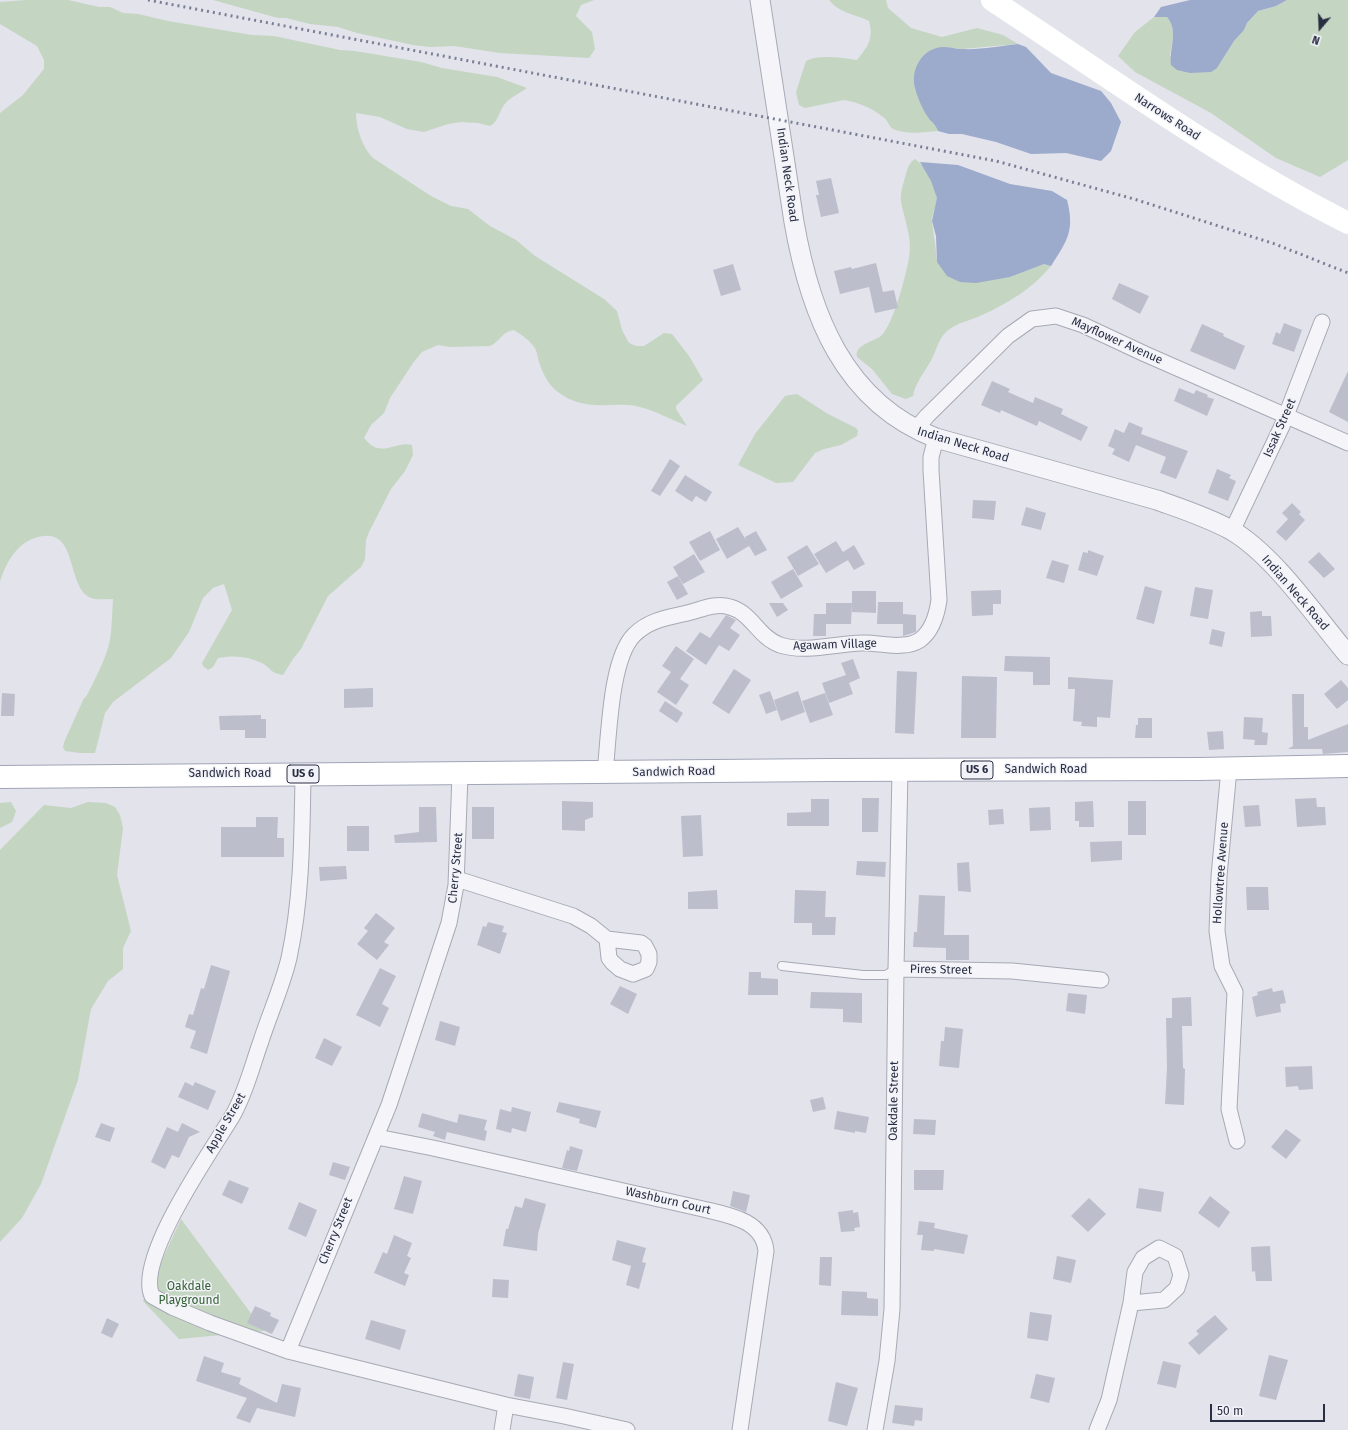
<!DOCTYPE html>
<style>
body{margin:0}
#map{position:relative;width:1348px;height:1430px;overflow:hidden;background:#e2e3eb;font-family:"Fira Sans",sans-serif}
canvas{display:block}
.north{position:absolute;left:1300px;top:8px;width:40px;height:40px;-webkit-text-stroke:3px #f2f3f8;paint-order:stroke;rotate:199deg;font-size:11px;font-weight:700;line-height:16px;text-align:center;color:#292e43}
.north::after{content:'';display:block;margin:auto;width:14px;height:18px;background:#292e43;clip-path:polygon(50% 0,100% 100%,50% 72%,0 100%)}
.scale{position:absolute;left:1210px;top:1404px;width:115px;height:18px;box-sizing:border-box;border:2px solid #292e43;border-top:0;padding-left:5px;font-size:12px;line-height:14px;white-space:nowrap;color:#292e43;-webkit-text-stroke:3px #f2f3f8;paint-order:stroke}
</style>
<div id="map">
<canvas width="1348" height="1430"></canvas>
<div class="north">N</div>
<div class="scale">50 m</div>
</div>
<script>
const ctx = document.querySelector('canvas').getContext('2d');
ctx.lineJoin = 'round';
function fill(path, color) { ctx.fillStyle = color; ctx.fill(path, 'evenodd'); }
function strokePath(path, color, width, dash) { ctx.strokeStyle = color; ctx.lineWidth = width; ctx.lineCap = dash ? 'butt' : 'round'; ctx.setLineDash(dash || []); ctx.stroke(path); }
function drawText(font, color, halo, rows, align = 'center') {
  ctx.font = font + ' "Fira Sans",sans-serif'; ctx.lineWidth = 3; ctx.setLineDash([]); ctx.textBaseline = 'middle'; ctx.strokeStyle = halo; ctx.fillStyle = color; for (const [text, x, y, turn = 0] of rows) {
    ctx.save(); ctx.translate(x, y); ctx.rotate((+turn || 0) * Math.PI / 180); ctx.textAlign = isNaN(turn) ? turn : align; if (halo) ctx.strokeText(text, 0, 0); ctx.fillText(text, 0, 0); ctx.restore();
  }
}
const green = new Path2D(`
 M 26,0 L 68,0 L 99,7 L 110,7 L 123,13 L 138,14 L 168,21 L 252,35 L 274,36 L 340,50 L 355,51 L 421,62 L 442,68 L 497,77 L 527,88 C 520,93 509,98 504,105 C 498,113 499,121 490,126 L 478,123 L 461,122 L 448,124 L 424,132 L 407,129 L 380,117 L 356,113 C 356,128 362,147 373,158 L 431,196 L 451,206 L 468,209 L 490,226 L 516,240 L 535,256 L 604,299 L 617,311 L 622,330 L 629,343 L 636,346 L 644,346 L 664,333 L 672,334 L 689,356 L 703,380 L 676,406 L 676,409 L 687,426 C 670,419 654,410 636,406 C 609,402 589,411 564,396 C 550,388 544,377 539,362 C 538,358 537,352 535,348 C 529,340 522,335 514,330 C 501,332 501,341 490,346 L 450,347 L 438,345 L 422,352 L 413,363 L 390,398 L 384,413 L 371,425 L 364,438 C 381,460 395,440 412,445 L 413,455 L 405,471 L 391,489 L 369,532 L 366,540 L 365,559 L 361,567 L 328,596 L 301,649 L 293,659 L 283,675 C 270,673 271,668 262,663 C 248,656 233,655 218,658 L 213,667 L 208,670 L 203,666 L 202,663 L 232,610 L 224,584 L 213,588 L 203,598 L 189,632 L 171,658 L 113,702 L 105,713 L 95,753 L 80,753 L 65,751 L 63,747 L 65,740 L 84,698 L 86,697 C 95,679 106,659 110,640 C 112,627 112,612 113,599 C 104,599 93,601 86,595 C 66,577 77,522 32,539 C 15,546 5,565 0,582 L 0,113 L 23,95 L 44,69 L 44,60 L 37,46 L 0,24 L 0,2 Z
 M 213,0 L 594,0 L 581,5 L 576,16 L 592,32 L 595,49 L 589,58 L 500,53 L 454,46 L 430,47 L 413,45 L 357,33 L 338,27 L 310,24 L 286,18 L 278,18 Z
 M 829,0 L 886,0 L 888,8 L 911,28 L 942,37 L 977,28 L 1003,35 L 1018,44 L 962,49 L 944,47 L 931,121 L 936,125 L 938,131 C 924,132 906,135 893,129 C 889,127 888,120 883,117 C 872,108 858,102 844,100 L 805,108 L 799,105 L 796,92 L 806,61 C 820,54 842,58 857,60 C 868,47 874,38 869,21 C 855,14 839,13 829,0 Z
 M 1287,0 L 1348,0 L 1348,160 L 1320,177 L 1276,158 L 1211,113 L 1135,72 L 1118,56 L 1135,32 L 1154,17 L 1167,17 C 1177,29 1172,42 1170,56 L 1217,68 L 1234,41 L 1244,30 L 1247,23 L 1258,11 L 1276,6 Z
 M 915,159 C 924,164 937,188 937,198 C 937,206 931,215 932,223 C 934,236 936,249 937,262 L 1010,277 L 1044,264 L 1051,266 C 1032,289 1008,303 982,315 C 970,321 957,322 946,332 C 937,341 936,353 929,364 C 923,374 915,384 913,396 L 906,399 L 892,394 L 872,369 L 857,357 C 854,344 875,342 882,335 C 894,322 906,275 909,258 C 913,238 904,220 901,201 C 900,192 904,182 906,174 C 908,167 909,163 915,159 Z
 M 797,394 L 828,414 L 856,428 L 858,431 L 857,436 L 841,445 L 824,449 L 815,453 L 793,482 L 776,483 L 738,465 L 755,434 L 785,396 Z
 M 11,802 L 16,811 L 12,822 L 0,828 L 0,803 Z
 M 88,802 L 106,803 L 115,807 L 120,815 L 123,828 L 117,875 L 131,931 L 123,948 L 123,969 L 108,981 L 91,1009 L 78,1080 L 41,1184 L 22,1218 L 0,1242 L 0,850 L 44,805 L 71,808 Z
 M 181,1219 L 264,1331 L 179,1339 L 143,1301 Z`);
const water = new Path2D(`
 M 1190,0 L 1287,0 L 1276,6 L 1258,11 L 1247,23 L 1244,30 L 1234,41 L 1217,68 L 1211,72 L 1190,73 L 1177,70 L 1171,65 C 1169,48 1179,31 1167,17 L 1154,17 L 1161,7 Z
 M 1018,44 L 1026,47 L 1051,73 L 1101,91 L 1111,103 L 1121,122 L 1111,151 L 1101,161 L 1066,153 L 1031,154 L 996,142 L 962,134 L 949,134 L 938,131 C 936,126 935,125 931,121 C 924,113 918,99 915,88 C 910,69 923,47 944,47 C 950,47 956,49 962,49 C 980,50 1000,46 1018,44 Z
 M 920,162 L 958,165 L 1010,184 L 1052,191 L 1067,200 C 1075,231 1067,241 1051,266 L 1044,264 L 1010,277 L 976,283 L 960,282 L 947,276 L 937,262 L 936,236 L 932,221 L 937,198 L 931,181 Z`);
const building = new Path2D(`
 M 831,178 L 839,213 L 821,217 L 816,195 L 819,195 L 816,181 Z
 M 876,263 L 883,292 L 894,290 L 898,308 L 875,313 L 869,287 L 840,294 L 834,271 L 851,267 L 852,269 Z
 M 733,264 L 741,290 L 721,296 L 713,270 Z
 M 1119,283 L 1149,296 L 1140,314 L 1112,299 Z
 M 1284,323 L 1302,330 L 1294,352 L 1272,344 L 1276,332 L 1280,334 Z
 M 1202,324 L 1224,334 L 1223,336 L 1245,346 L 1235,370 L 1190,351 Z
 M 1348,371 L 1348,422 L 1329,412 Z
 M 992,381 L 1010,389 L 1008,392 L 1033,403 L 1035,397 L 1063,409 L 1061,414 L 1088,427 L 1081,441 L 1039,421 L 1037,426 L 1001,410 L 1000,413 L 981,405 Z
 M 1179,388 L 1194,394 L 1196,390 L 1208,395 L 1207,397 L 1214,399 L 1207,416 L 1174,401 Z
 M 1129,422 L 1143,428 L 1141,434 L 1188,451 L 1176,479 L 1160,473 L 1166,457 L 1136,445 L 1129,462 L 1112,454 L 1115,449 L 1108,446 L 1115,429 L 1124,433 Z
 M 670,459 L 680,466 L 660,496 L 651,491 Z
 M 1217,469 L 1231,475 L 1229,478 L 1236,481 L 1228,501 L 1208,493 Z
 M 685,475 L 712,492 L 706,502 L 696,496 L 692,502 L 675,491 Z
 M 973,500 L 996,501 L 994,520 L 972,518 Z
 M 1292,503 L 1301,512 L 1299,514 L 1305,520 L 1286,541 L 1276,532 L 1288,519 L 1282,513 Z
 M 1026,507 L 1046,513 L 1041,530 L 1021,525 Z
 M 738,527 L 746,540 L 745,537 L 756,531 L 767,550 L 755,556 L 749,546 L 727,559 L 716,539 Z
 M 710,531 L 720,550 L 700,561 L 689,542 Z
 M 836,541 L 848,560 L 826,573 L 814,554 Z
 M 807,545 L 819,564 L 798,576 L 787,557 Z
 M 854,545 L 865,564 L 854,570 L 843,552 Z
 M 1088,550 L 1104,556 L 1097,576 L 1078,570 L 1083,552 L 1088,553 Z
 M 1319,552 L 1335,569 L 1324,578 L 1308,562 Z
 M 694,554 L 705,572 L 683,584 L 673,567 Z
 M 1052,560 L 1069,565 L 1064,583 L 1046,578 Z
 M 793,569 L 803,586 L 781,599 L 771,582 Z
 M 678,576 L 688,594 L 677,600 L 667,582 Z
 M 1145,586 L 1162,591 L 1154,624 L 1136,619 Z
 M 1195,587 L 1213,590 L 1208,619 L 1190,616 Z
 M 1001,590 L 1001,604 L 993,604 L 993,615 L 972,616 L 971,591 Z
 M 852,591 L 876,591 L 876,613 L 852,612 Z
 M 878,602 L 903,602 L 903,614 L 916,615 L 916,632 L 903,636 L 903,624 L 877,624 Z
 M 769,603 L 783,603 L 788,610 L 777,617 Z
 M 826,603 L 852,603 L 851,624 L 826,624 Z
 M 1262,611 L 1262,616 L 1271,616 L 1272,636 L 1251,637 L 1250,612 Z
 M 814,614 L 826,614 L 826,636 L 813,636 Z
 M 726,615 L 736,620 L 730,628 L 740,635 L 729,651 L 719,645 L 706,665 L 686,651 L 700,632 L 710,638 Z
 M 1212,629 L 1225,632 L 1222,647 L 1209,644 Z
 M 676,646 L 694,659 L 680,679 L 689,685 L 676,705 L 657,692 L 671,672 L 662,666 Z
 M 1005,656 L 1050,657 L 1050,685 L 1033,685 L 1033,672 L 1004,671 Z
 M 853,659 L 860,678 L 849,683 L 853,694 L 829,703 L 822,683 L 846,675 L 841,663 Z
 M 734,669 L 751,680 L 729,714 L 712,703 Z
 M 897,671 L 917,672 L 914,734 L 895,733 Z
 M 962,676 L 997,677 L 996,738 L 961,738 Z
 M 1068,677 L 1113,680 L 1110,718 L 1097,717 L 1097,727 L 1081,726 L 1082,722 L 1073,721 L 1075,689 L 1068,689 Z
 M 1341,680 L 1348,688 L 1348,700 L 1337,709 L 1324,694 Z
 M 373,688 L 373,707 L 344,708 L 344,689 Z
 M 770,691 L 777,710 L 766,714 L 759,695 Z
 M 798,691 L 805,712 L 781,721 L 774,700 Z
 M 2,693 L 15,694 L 14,716 L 1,716 Z
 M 825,693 L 833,715 L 810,723 L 802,701 Z
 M 1292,694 L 1304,694 L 1304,727 L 1308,727 L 1308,740 L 1348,724 L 1348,752 L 1323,754 L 1322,749 L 1288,749 L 1293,746 Z
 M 665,701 L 683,713 L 677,723 L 659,711 Z
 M 261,715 L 261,719 L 266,719 L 266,738 L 245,738 L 245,730 L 220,730 L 219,716 Z
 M 1244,717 L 1263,718 L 1262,732 L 1268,733 L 1267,745 L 1254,745 L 1255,740 L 1243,739 Z
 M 1138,718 L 1152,718 L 1152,738 L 1135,738 L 1136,725 L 1138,725 Z
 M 1223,731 L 1224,749 L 1209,750 L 1207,732 Z
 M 862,798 L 879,798 L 878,832 L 862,832 Z
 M 1316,798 L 1317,807 L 1325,807 L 1326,825 L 1297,827 L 1295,799 Z
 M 811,799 L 829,799 L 829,826 L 787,826 L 787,813 L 811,812 Z
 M 562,801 L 593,802 L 593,817 L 585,820 L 585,831 L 562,830 Z
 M 1093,801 L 1094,827 L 1079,827 L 1079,821 L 1075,821 L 1075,802 Z
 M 1128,801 L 1146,801 L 1146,835 L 1128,835 Z
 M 1259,805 L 1261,826 L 1245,827 L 1243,806 Z
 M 419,807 L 436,807 L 437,842 L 395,843 L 394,835 L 419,832 Z
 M 472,807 L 494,807 L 494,839 L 472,839 Z
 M 1050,807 L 1051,830 L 1030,831 L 1029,808 Z
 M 1003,809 L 1004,824 L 989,825 L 988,810 Z
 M 701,815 L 703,856 L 683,857 L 681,816 Z
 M 256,817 L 278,817 L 277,838 L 284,838 L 284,857 L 221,857 L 221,827 L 256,827 Z
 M 347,826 L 369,826 L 369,851 L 347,851 Z
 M 1122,841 L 1122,860 L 1091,862 L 1090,842 Z
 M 857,861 L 886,862 L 885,877 L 856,875 Z
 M 969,862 L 971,892 L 958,891 L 957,863 Z
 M 346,866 L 347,879 L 320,881 L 319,867 Z
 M 1246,887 L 1268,887 L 1269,910 L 1247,910 Z
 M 717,890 L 718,909 L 688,909 L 688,892 Z
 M 795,890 L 826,891 L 825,917 L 836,917 L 835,935 L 812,935 L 812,923 L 794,923 Z
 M 919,895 L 945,896 L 944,935 L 969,935 L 969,960 L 946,960 L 946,948 L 913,947 L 914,932 L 917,932 Z
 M 376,913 L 395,928 L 384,942 L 389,945 L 377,960 L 357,944 L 368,931 L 364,928 Z
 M 488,922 L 504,926 L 502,932 L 507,933 L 500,954 L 477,945 L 483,926 L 486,927 Z
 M 211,965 L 230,971 L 207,1054 L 190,1048 L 196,1031 L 185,1027 L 189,1014 L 193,1015 L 201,988 L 204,989 Z
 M 380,968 L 396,976 L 382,1004 L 389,1008 L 380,1027 L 356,1015 Z
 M 749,972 L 761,972 L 761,978 L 778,979 L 778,995 L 748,995 Z
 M 620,986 L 637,994 L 628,1014 L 610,1004 Z
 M 1272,988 L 1273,992 L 1283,990 L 1286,1003 L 1280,1004 L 1281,1012 L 1256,1017 L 1252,997 L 1258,995 L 1257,992 Z
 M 811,992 L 862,993 L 862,1023 L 843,1022 L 843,1009 L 810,1008 Z
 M 1068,993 L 1087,995 L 1085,1014 L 1066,1011 Z
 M 1191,997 L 1192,1026 L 1182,1026 L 1183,1068 L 1185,1069 L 1184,1105 L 1165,1104 L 1167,1068 L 1166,1018 L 1172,1018 L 1172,998 Z
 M 440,1021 L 460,1027 L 455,1046 L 435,1040 Z
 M 945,1027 L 963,1029 L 959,1068 L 939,1066 L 941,1041 L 944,1041 Z
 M 324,1038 L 342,1047 L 332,1066 L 315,1058 Z
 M 1312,1066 L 1313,1089 L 1299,1090 L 1298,1086 L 1286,1087 L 1285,1067 Z
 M 185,1082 L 193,1086 L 195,1082 L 216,1091 L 208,1110 L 178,1097 Z
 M 823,1097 L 826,1109 L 813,1112 L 810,1100 Z
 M 559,1102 L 601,1111 L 596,1128 L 579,1123 L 580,1119 L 556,1112 Z
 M 512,1107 L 531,1112 L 526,1132 L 512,1128 L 511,1133 L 496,1129 L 500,1109 L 511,1112 Z
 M 837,1111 L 869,1117 L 866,1133 L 855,1131 L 855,1133 L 834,1129 Z
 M 422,1113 L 457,1123 L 459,1114 L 487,1120 L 484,1130 L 487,1131 L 485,1141 L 447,1132 L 445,1140 L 433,1136 L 435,1132 L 418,1127 Z
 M 914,1119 L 936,1120 L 935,1135 L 913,1134 Z
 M 101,1123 L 115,1128 L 110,1142 L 95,1137 Z
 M 182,1123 L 200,1132 L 189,1137 L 179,1158 L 172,1155 L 165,1169 L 151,1162 L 167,1127 L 178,1132 Z
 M 1286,1129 L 1301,1140 L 1286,1159 L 1271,1147 Z
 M 570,1146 L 583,1150 L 577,1171 L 562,1168 L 567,1150 L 569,1151 Z
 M 333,1162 L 350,1167 L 345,1180 L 329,1175 Z
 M 914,1170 L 944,1170 L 943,1190 L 914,1190 Z
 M 404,1176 L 422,1181 L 413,1214 L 394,1209 Z
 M 229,1180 L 249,1188 L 242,1204 L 222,1195 Z
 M 1139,1188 L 1164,1192 L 1161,1212 L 1136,1208 Z
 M 733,1191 L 750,1195 L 746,1212 L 730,1206 Z
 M 1210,1196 L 1230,1212 L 1219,1228 L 1198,1213 Z
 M 525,1198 L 546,1204 L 538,1234 L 537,1251 L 503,1246 L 506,1229 L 508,1229 L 515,1206 L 522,1208 Z
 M 1089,1198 L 1106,1214 L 1088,1232 L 1071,1216 Z
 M 299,1202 L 317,1210 L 306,1237 L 288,1229 Z
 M 853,1210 L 853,1213 L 858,1212 L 860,1227 L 854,1228 L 855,1231 L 841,1232 L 838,1212 Z
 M 919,1221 L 935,1223 L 934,1228 L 968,1235 L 964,1254 L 934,1249 L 934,1251 L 921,1250 L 923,1235 L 917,1235 Z
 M 394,1235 L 412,1243 L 407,1256 L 411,1258 L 404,1273 L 409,1275 L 405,1286 L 374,1273 L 383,1252 L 387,1254 Z
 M 617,1240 L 646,1248 L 642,1262 L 646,1263 L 639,1289 L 626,1285 L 631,1266 L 612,1260 Z
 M 1270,1246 L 1272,1281 L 1256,1281 L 1255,1271 L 1252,1272 L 1251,1247 Z
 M 1057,1256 L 1076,1260 L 1071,1283 L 1053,1279 Z
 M 820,1257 L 832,1257 L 831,1286 L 819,1285 Z
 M 493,1279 L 509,1280 L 508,1298 L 492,1297 Z
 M 842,1291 L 867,1292 L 867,1298 L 878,1299 L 878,1316 L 841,1315 Z
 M 255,1306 L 271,1313 L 270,1316 L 279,1320 L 272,1334 L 247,1323 Z
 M 1030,1312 L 1052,1315 L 1048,1341 L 1027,1338 Z
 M 1215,1315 L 1228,1329 L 1199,1355 L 1188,1343 L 1199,1334 L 1196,1331 Z
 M 107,1318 L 119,1324 L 112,1338 L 101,1333 Z
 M 371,1320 L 406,1330 L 400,1350 L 365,1339 Z
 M 1269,1355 L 1288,1360 L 1276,1400 L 1259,1396 Z
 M 204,1356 L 224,1363 L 221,1372 L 241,1378 L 239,1384 L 277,1403 L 282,1384 L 301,1388 L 295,1417 L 257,1408 L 250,1423 L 236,1418 L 247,1398 L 196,1381 Z
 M 1163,1361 L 1181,1365 L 1176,1388 L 1157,1384 Z
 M 563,1362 L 574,1364 L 567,1400 L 556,1398 Z
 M 518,1374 L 534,1377 L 530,1399 L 514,1396 Z
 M 1036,1374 L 1055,1378 L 1049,1403 L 1030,1398 Z
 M 836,1382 L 858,1388 L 847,1426 L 828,1421 Z
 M 895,1405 L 923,1408 L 922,1421 L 915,1420 L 914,1426 L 892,1423 Z`);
const service = new Path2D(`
 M 782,966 L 863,975 L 886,975 L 896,969`);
const minor = new Path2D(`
 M 915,430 L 927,416 L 1008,336 L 1032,319 L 1056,316 L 1083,325 L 1145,354 L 1348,443
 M 1232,531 L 1282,426 L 1322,322
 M 1229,769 L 1219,876 L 1217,931 L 1222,966 L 1235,992 L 1229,1109 L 1237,1141
 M 605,772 C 609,738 610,659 634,635 C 648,621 665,618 683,614 C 699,611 714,602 730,607 C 752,613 758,637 780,645 C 805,653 835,644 861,643 C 875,642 889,647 903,645 C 909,645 915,643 920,640 C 932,631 937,614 939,600 L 931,470 L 931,457 L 936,438
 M 303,774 C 302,836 302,898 289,958 C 282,987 270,1013 261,1041 C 252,1066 246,1092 233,1115 C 213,1149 135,1258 152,1296 L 172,1307 L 210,1323 L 288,1351 L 506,1405 L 564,1416 L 627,1430
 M 457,879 L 573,916 L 591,926 L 607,939 L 641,943 L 645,946 L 649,954 L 649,962 L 646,969 L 633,974 L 620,969 L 612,962 L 609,958 L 607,939
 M 896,969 L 1012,971 L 1101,980
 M 377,1137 L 433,1148 L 703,1209 C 728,1215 763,1220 766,1251 L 740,1430
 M 288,1351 L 389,1105 L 449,923 L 456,885 L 460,774
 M 502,1430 L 506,1405
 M 875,1430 L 887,1361 L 892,1309 L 896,969 L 900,770
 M 1097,1430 L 1109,1400 L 1131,1303 L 1135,1272 L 1143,1258 L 1159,1248 L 1175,1256 L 1181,1275 L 1177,1288 L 1164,1300 L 1131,1303`);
const tertiary = new Path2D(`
 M 760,0 L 794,222 C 810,313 843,402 936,438 L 1157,500 C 1182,509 1207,517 1231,530 C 1274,555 1315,616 1348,655`);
const secondary = new Path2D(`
 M 992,0 C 1109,77 1223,160 1348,223`);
const primary = new Path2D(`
 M 0,777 L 831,770 L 1200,769 L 1348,766`);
const rail = new Path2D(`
 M 148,0 L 996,161 L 1134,199 L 1275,244 L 1348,273`);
const shields = [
 [977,770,32],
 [303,774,32]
];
const shieldNames = [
 ["US 6",977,770],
 ["US 6",303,774]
];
const streetNames = [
 ["Narrows Road",1167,117,33],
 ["Indian Neck Road",787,175,82],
 ["Mayflower Avenue",1117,341,24],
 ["Issak Street",1280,428,-66],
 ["Indian Neck Road",963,445,17],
 ["Indian Neck Road",1295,593,49],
 ["Agawam Village",835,645,-2],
 ["Sandwich Road",1046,770],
 ["Sandwich Road",674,772,-1],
 ["Sandwich Road",230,774],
 ["Cherry Street",456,868,-85],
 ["Hollowtree Avenue",1221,873,-86],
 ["Pires Street",941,970,1],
 ["Oakdale Street",894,1101,-89],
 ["Apple Street",226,1123,-60],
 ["Washburn Court",668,1201,13],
 ["Cherry Street",336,1231,-68]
];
const parkNames = [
 ["Oakdale",189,1287],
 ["Playground",189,1301]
];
fill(green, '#c4d5c2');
fill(water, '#9caacc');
fill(building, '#bcbecb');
strokePath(service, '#a7a9b5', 10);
strokePath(minor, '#a7a9b5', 17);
strokePath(tertiary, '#a7a9b5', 21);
strokePath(primary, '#a0a5b7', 24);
strokePath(service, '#f5f5f9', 8);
strokePath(minor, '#f5f5f9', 15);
strokePath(tertiary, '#f5f5f9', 19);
strokePath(secondary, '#fff', 22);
strokePath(primary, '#fff', 22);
strokePath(rail, '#7a7f95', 3, [2, 4]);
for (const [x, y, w] of shields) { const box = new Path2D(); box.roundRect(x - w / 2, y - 9, w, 18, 3); ctx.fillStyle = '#f2f3f8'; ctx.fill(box); strokePath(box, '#292e43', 1); }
drawText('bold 11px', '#292e43', null, shieldNames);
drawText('12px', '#292e43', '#f2f3f8', streetNames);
drawText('12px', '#366036', '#f2f3f8', parkNames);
</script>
